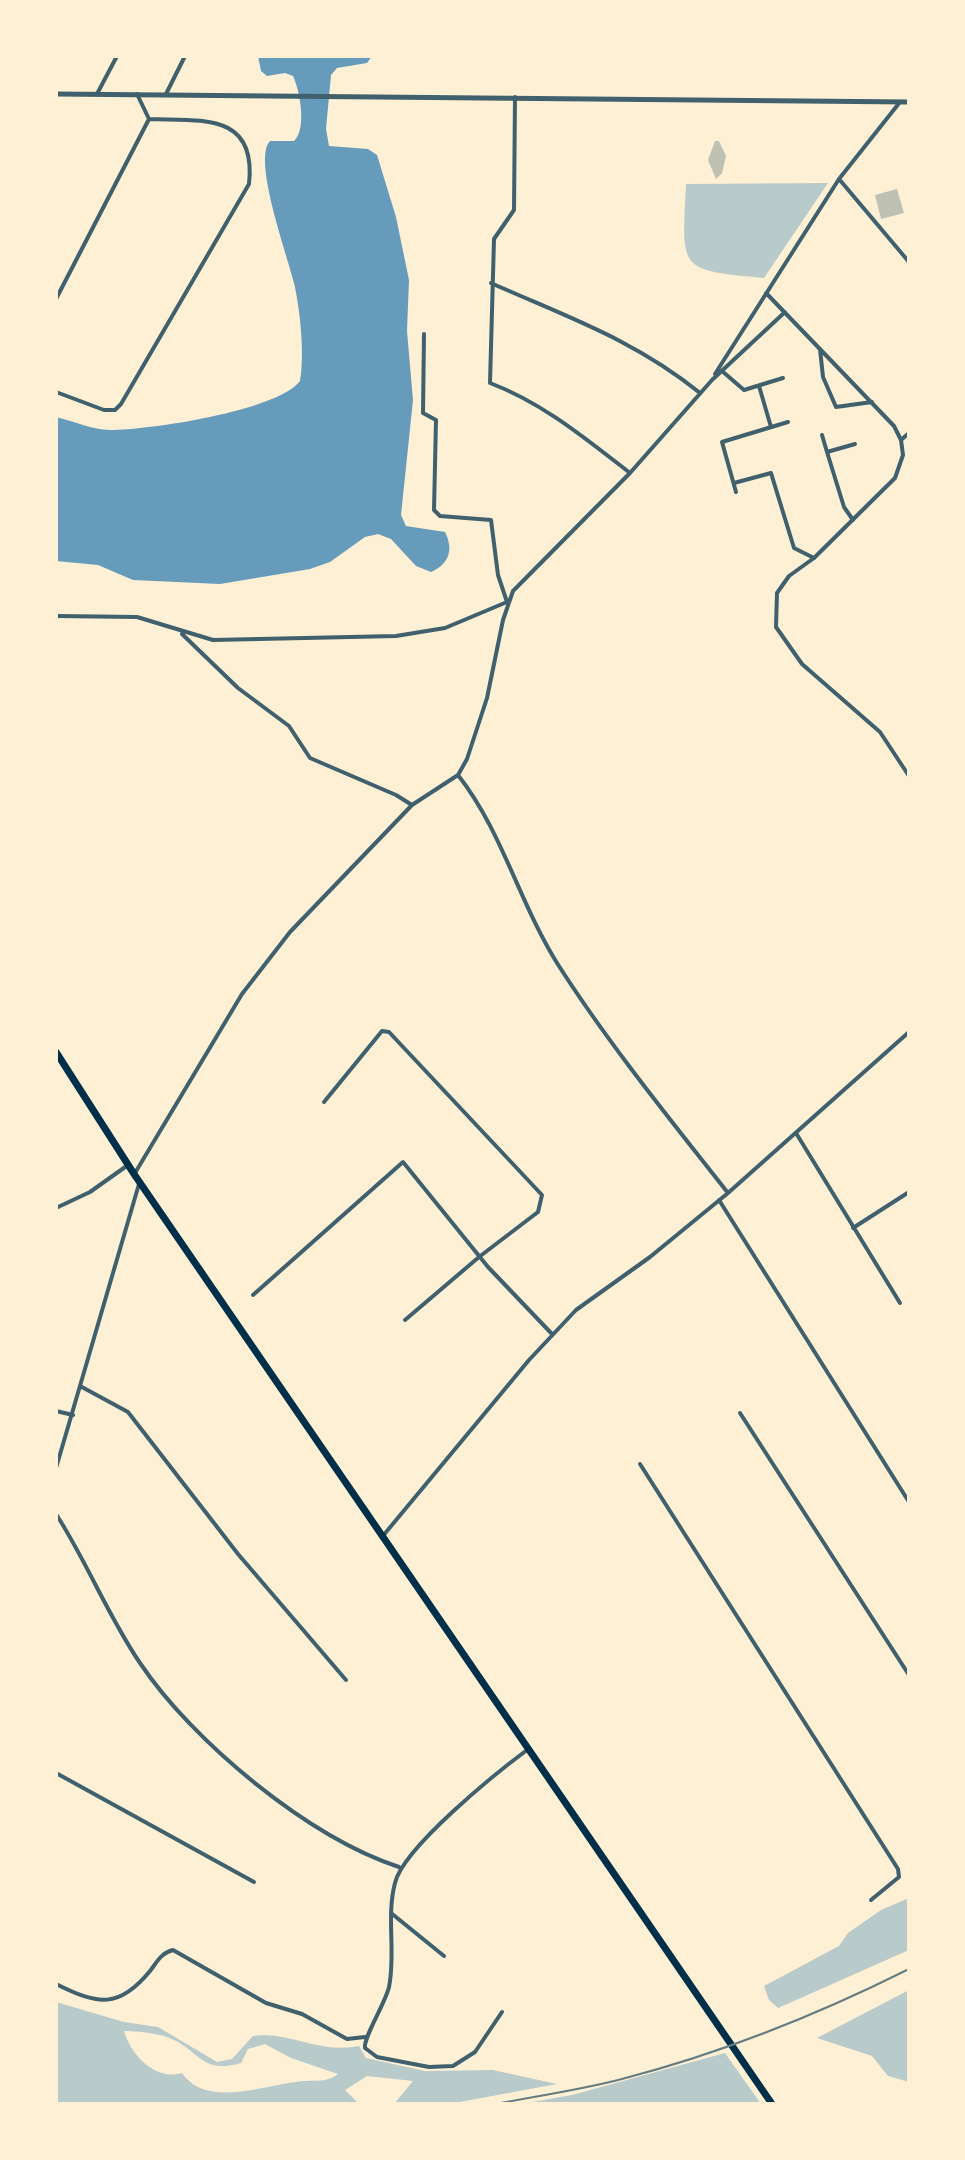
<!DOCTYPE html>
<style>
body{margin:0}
#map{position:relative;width:965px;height:2160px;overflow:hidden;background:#fdf0d5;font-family:"PT Sans",sans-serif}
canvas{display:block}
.frame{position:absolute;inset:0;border:58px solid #fdf0d5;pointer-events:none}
</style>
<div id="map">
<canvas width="965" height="2160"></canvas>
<div class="frame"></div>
</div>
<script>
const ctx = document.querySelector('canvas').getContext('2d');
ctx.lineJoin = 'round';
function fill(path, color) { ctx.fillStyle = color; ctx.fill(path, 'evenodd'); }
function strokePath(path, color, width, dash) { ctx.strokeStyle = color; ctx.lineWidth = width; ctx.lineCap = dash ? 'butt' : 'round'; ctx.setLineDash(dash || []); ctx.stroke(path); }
const green = new Path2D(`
 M 828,183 L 764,278 C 677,270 682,270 686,184 Z
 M 909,1898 L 909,1950 L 778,2008 L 769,2000 L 764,1986 L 839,1946 L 848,1933 L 881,1910 Z
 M 909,1990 L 909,2082 L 888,2076 L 872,2056 L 817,2038 Z
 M 56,2002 L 124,2022 L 158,2027 L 217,2062 L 232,2059 L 253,2036 C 291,2031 317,2054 359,2046 L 366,2058 L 425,2071 L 493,2070 L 557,2084 L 449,2104 L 394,2104 L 413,2081 L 367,2076 L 345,2090 L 359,2104 L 56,2104 ZM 124,2031 C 136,2031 154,2033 167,2037 C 200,2049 200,2075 241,2063 L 248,2049 L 265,2044 L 291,2058 L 338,2074 C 325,2084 312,2079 296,2082 C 262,2086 206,2108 182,2073 C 155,2081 131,2055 124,2031 Z
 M 725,2053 L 761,2104 L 521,2104 L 572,2095 Z`);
const water = new Path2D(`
 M 258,56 L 372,56 L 367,63 L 337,68 L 331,75 L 326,129 L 329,146 L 368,149 L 377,155 L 396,217 L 409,280 L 407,331 L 413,400 L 401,515 L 406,526 L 445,532 C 454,550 449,564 431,572 L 416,566 L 391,539 L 378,534 L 365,537 L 330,562 L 310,569 L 220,584 L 133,580 L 98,565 L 56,561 L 56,417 C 73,421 93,430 110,430 C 149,430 277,411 300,381 C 305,355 300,309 294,283 C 288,257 252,159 270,141 L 294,141 C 307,129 300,91 293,76 L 285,73 L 267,76 L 261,71 Z`);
const building = new Path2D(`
 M 715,141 L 719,141 L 726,156 L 722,173 L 716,179 L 708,160 Z
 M 897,189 L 904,213 L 881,219 L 875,195 Z`);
const minor = new Path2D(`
 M 97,94 L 117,56
 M 166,94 L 185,56
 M 515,97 L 514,210 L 494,239 L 490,383 C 543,403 586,439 630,473
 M 839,179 L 909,262
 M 491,283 C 567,317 635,340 700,393
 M 766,293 L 894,426 L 901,440 L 903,455 L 895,478 L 814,558 L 789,576 L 777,593 L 776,627 L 802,664 L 880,732 L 909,776
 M 56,299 L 149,119 L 137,94
 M 820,349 L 823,377 L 836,407 L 872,402
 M 722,371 L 744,390 L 783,378
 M 715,374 L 839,179 L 900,102
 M 759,386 L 771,427
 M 56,392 L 104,410 L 115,410 L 121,404 L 249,184 C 257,112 201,121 149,119
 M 822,435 L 827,452
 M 901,440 L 909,433
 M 734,483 L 771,473 L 794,548 L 814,558
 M 736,492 L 722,442 L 788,422
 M 853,520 L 844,507 L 827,452 L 855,444
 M 56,616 L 137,617 L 213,640 L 396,636 L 445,628 L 507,602 L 498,575 L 491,520 L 440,516 L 434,510 L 436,420 L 423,413 L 424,334
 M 182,634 L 238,688 L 289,726 L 310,758 L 396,795 L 412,805
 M 458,775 C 502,831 519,902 557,963 C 608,1043 669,1118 728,1193
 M 324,1102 L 382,1031 L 389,1032 L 542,1195 L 538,1212 L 479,1257 L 405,1320
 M 796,1133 L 900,1303
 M 135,1173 L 242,994 L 290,932 L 412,805 L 458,775 L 467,759 L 487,698 L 503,620 L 513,591 L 630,473 L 712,380 L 785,312
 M 719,1200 L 909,1502
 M 56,1208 L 90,1192 L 128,1165
 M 853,1228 L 909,1192
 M 253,1295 L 403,1162 L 488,1267 L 552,1334
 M 80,1386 L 128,1412 L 238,1554 L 346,1680
 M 56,1411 L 73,1415
 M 740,1413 L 909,1675
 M 640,1464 L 898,1869 L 899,1877 L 871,1900
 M 56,1468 L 139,1184
 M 56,1514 C 87,1562 108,1616 140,1663 C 193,1742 308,1837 399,1867
 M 382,1537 L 529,1360 L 576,1310 L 650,1257 L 728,1193 L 909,1032
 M 56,1773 L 254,1882
 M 391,1913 L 444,1956
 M 56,1984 C 98,2005 119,2009 150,1971 C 157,1962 161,1953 173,1950 L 266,2003 L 302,2014 L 347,2039 L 365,2037
 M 502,2012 L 475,2052 L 453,2066 L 429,2067 L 377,2057 L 365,2048 C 363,2038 385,2004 389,1987 C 396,1953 386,1917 395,1883 C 403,1848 496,1773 527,1750`);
const tertiary = new Path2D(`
 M 56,94 L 909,102`);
const trunk = new Path2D(`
 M 56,1052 L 134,1174 L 772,2104`);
const rail = new Path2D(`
 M 495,2104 C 537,2096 580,2090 622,2079 C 722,2053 817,2015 909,1969`);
fill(green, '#b9caca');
fill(water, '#669bbc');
fill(building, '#bec0b2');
strokePath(minor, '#3f606c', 4);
strokePath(tertiary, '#3f606c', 5);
strokePath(trunk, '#003049', 7);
strokePath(rail, '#657d81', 2);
</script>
